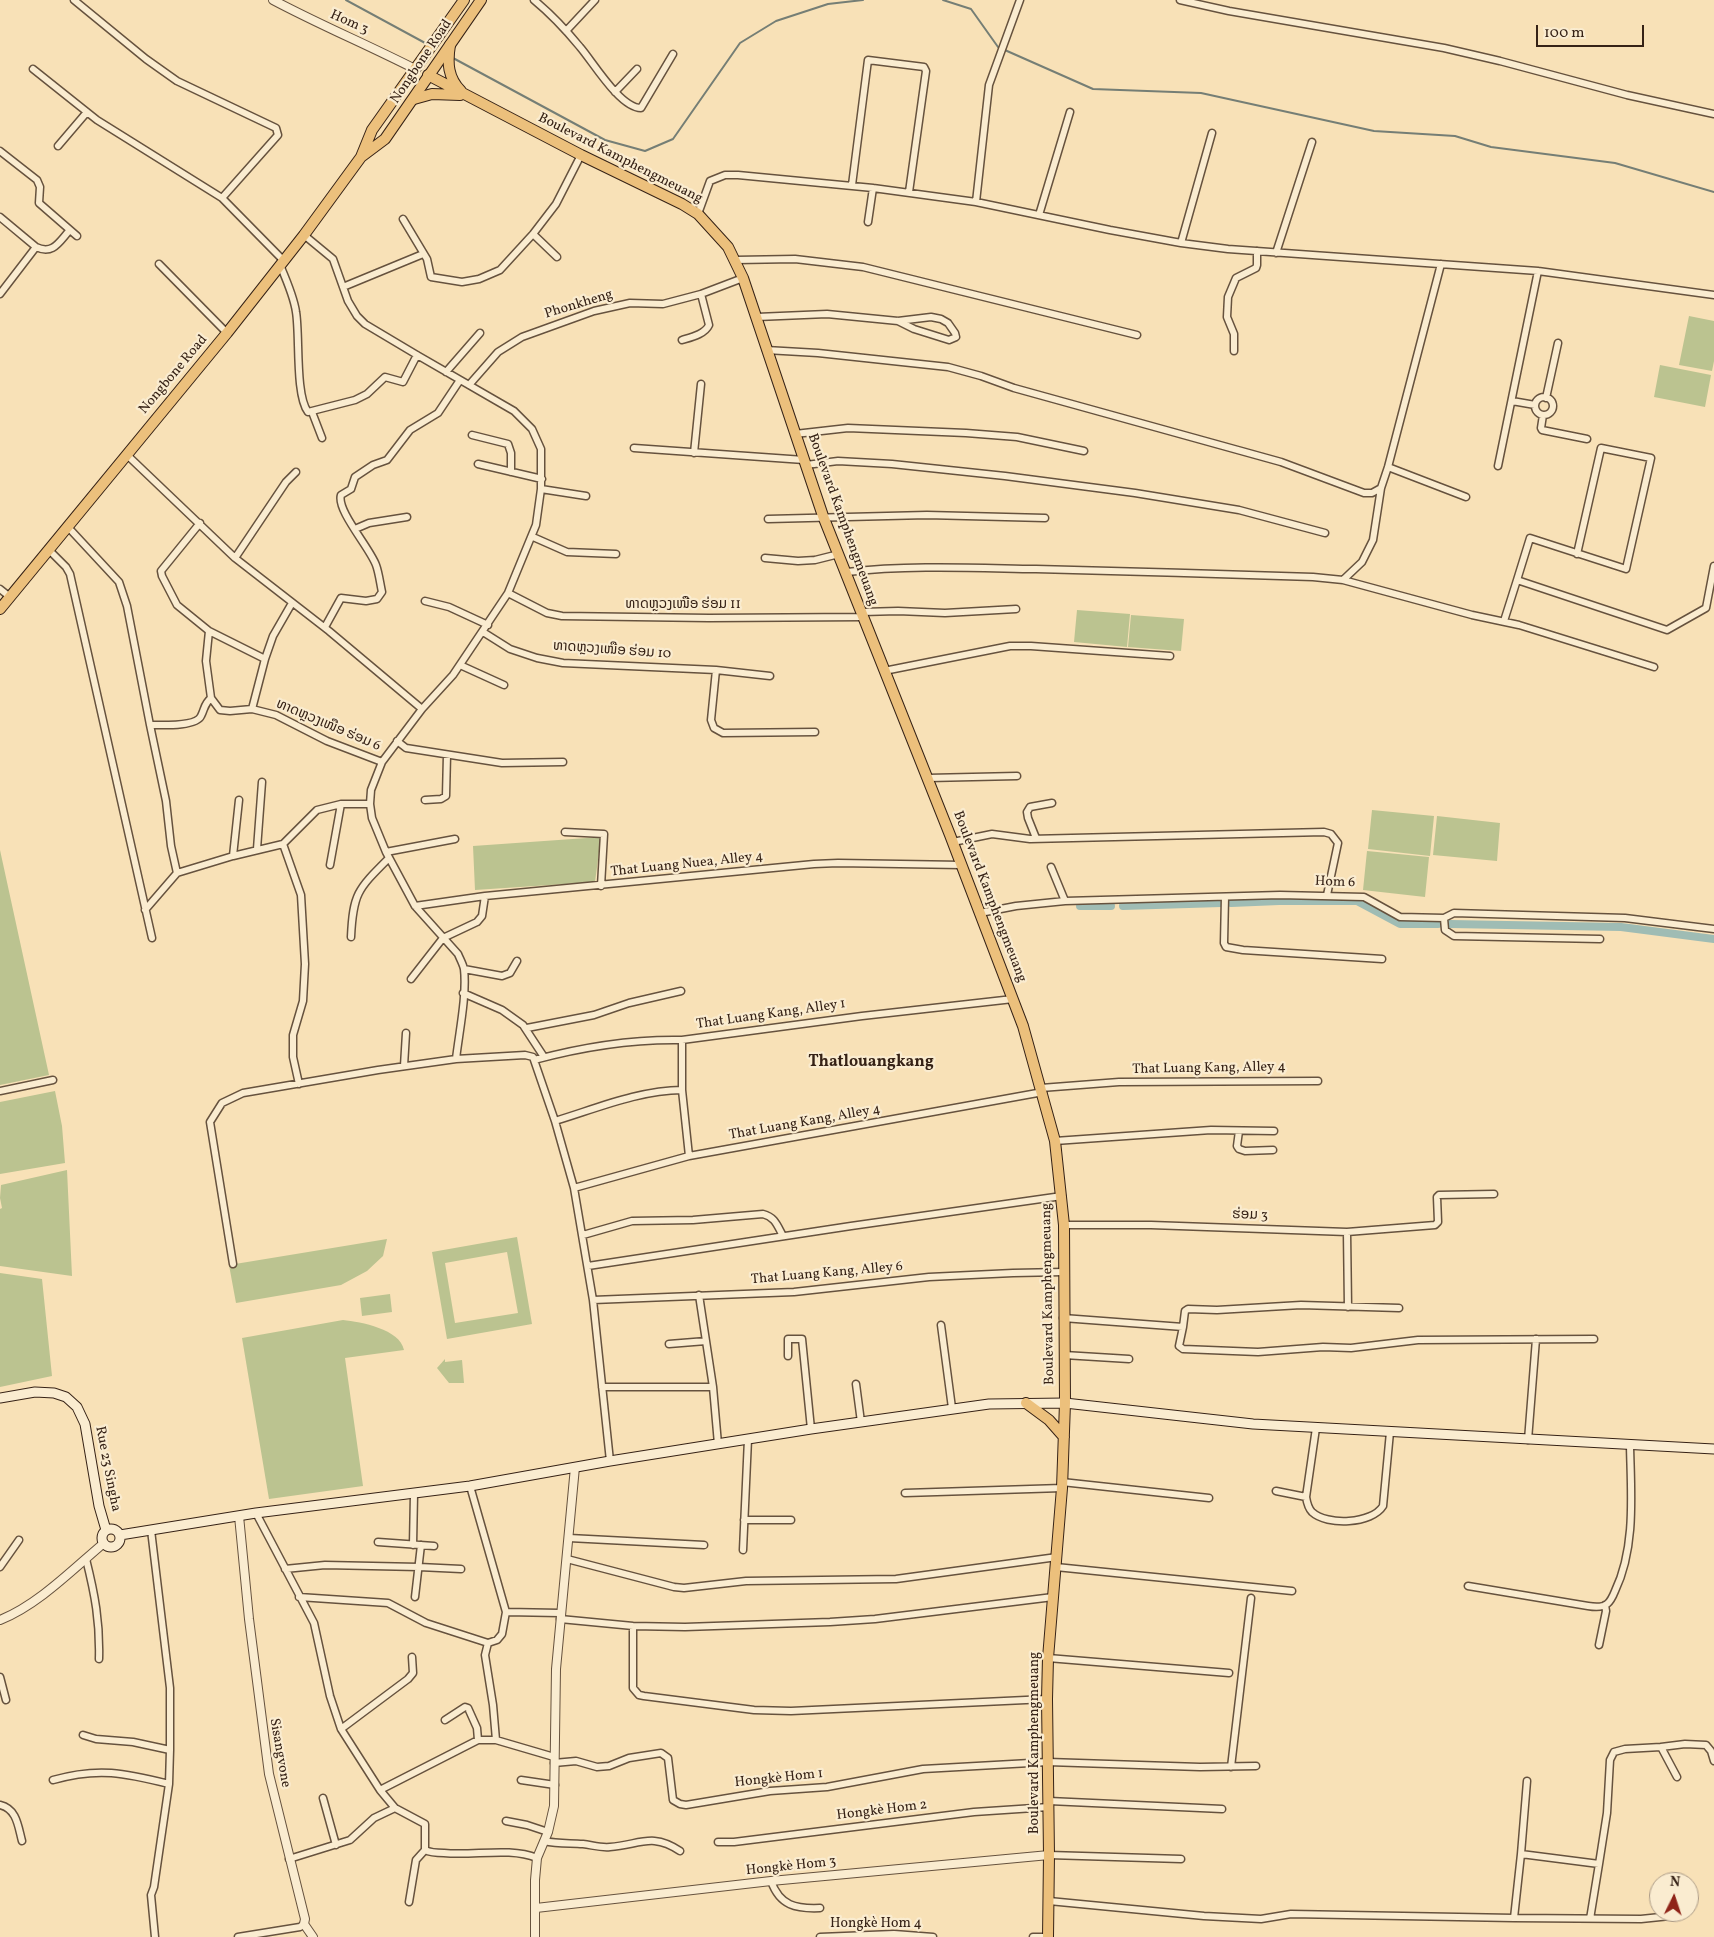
<!DOCTYPE html>
<meta charset="utf-8">
<style>
body{margin:0}
#map{position:relative;width:1714px;height:1937px;overflow:hidden;background:#f8e1b7;font-family:Vollkorn,serif}
canvas{display:block}
.north{position:absolute;left:1649px;top:1872px;width:50px;height:50px;box-sizing:border-box;background:#faecd0;border:1px solid #ac9b86;border-radius:50%;rotate:4deg;font-size:14px;font-weight:700;line-height:20px;text-align:center;color:#362216}
.north::after{content:'';display:block;margin:auto;width:18px;height:22px;background:#8f2418;clip-path:polygon(50% 0,100% 100%,50% 72%,0 100%)}
.scale{position:absolute;left:1536px;top:25px;width:108px;height:22px;box-sizing:border-box;border:2px solid #362216;border-top:0;padding-left:6px;font-size:15px;line-height:18px;white-space:nowrap;color:#362216;-webkit-text-stroke:4px #faecd0;paint-order:stroke}
</style>
<div id="map">
<canvas width="1714" height="1937"></canvas>
<div class="north">N</div>
<div class="scale">100 m</div>
</div>
<script>
const ctx = document.querySelector('canvas').getContext('2d');
ctx.lineJoin = 'round';
function fill(path, color) { ctx.fillStyle = color; ctx.fill(path, 'evenodd'); }
function strokePath(path, color, width, dash) { ctx.strokeStyle = color; ctx.lineWidth = width; ctx.lineCap = dash ? 'butt' : 'round'; ctx.setLineDash(dash || []); ctx.stroke(path); }
function drawText(font, color, halo, rows, align = 'center') {
  ctx.font = font + ' Vollkorn,"Noto Sans Lao",serif'; ctx.lineWidth = 4.5; ctx.setLineDash([]); ctx.textBaseline = 'middle'; ctx.strokeStyle = halo; ctx.fillStyle = color; for (const [text, x, y, turn = 0] of rows) {
    ctx.save(); ctx.translate(x, y); ctx.rotate((+turn || 0) * Math.PI / 180); ctx.textAlign = isNaN(turn) ? turn : align; if (halo) ctx.strokeText(text, 0, 0); ctx.fillText(text, 0, 0); ctx.restore();
  }
}
const green = new Path2D(`
 M 1689,316 L 1714,321 L 1714,361 L 1712,371 L 1679,365 Z
 M 1660,365 L 1711,375 L 1705,407 L 1654,397 Z
 M 1077,610 L 1130,614 L 1127,647 L 1074,642 Z
 M 1131,615 L 1184,619 L 1181,651 L 1128,647 Z
 M 1372,810 L 1434,816 L 1430,856 L 1368,849 Z
 M 1437,816 L 1500,823 L 1497,861 L 1433,855 Z
 M 601,837 L 595,882 L 475,890 L 473,846 Z
 M 0,850 L 49,1075 L 0,1085 Z
 M 1367,851 L 1429,857 L 1425,897 L 1363,890 Z
 M 55,1091 L 62,1126 L 65,1163 L 0,1174 L 0,1102 Z
 M 67,1170 L 72,1276 L 0,1266 L 0,1209 L 2,1208 L 0,1198 L 1,1185 Z
 M 517,1237 L 532,1324 L 447,1339 L 432,1252 ZM 507,1252 L 518,1313 L 455,1323 L 445,1263 Z
 M 387,1239 L 383,1256 L 367,1271 L 341,1285 L 236,1303 L 229,1265 Z
 M 0,1273 L 42,1279 L 52,1376 L 0,1387 Z
 M 390,1294 L 392,1312 L 362,1316 L 360,1298 Z
 M 343,1320 C 361,1322 400,1329 404,1350 L 345,1358 L 363,1486 L 269,1499 L 242,1338 Z
 M 445,1359 L 445,1362 L 462,1360 L 464,1383 L 449,1383 L 437,1368 Z`);
const stream = new Path2D(`
 M 346,0 L 427,44
 M 943,0 L 971,9 L 998,47 L 1093,89 L 1201,93 L 1374,131 L 1455,136 L 1491,147 L 1615,163 L 1714,192
 M 453,58 L 605,140 L 645,151 L 673,139 L 740,43 L 776,21 L 828,4 L 863,0`);
const canal = new Path2D(`
 M 1231,903 L 1279,901 L 1357,901 L 1400,924 L 1438,924
 M 1080,906 L 1111,906
 M 1123,906 L 1221,903
 M 1450,924 L 1621,927 L 1714,939`);
const minor = new Path2D(`
 M 74,0 L 146,59 L 177,81 L 276,128 L 278,135 L 222,198
 M 534,0 C 551,14 566,30 580,47 C 593,62 620,108 641,108 L 673,54
 M 1180,0 L 1229,11 L 1444,48 L 1500,61 L 1627,95 L 1714,114
 M 566,31 L 595,0
 M 33,69 L 97,120 L 222,198 L 283,260
 M 615,92 L 637,69
 M 58,146 L 87,112
 M 0,151 L 37,180 L 40,187 L 39,203 L 77,236
 M 852,185 L 868,60 L 924,67 L 926,71 L 909,192
 M 976,202 L 989,85 L 1020,0
 M 698,214 L 710,181 L 725,175 L 738,175 L 873,188 L 976,202 L 1110,230 L 1181,243 L 1228,249 L 1538,271 L 1714,295
 M 1039,215 L 1070,112
 M 0,217 L 36,247 C 53,255 59,242 69,231
 M 403,219 L 427,259 L 431,277 L 462,282 L 479,279 L 500,270 L 533,234 L 556,204 L 581,155
 M 868,222 L 873,188
 M 533,234 L 557,257
 M 304,235 L 333,259 L 348,301 L 357,316 L 365,324 L 417,355 L 514,411 L 532,429 L 541,449 L 541,489 L 536,525 L 508,593 L 453,675 L 422,709 L 382,762 L 371,790 L 370,804 L 372,818 L 386,852 L 415,906 L 458,954 C 460,959 463,964 464,969 C 467,995 459,1033 456,1059
 M 1181,243 L 1212,133
 M 1276,253 L 1312,142
 M 736,260 L 795,259 L 863,267 L 1137,335
 M 159,264 L 227,333
 M 280,265 C 286,279 294,297 296,312 C 300,335 295,395 308,412 L 355,400 L 367,394 L 385,377 L 403,382 L 417,355
 M 343,287 L 423,254
 M 0,294 L 36,247
 M 757,317 L 827,314 L 898,321 L 931,317 L 941,319 L 948,323 L 955,333 L 956,337 L 949,340 L 914,329 L 898,321
 M 682,340 C 692,337 705,334 709,325 L 701,294
 M 766,350 L 818,353 L 948,367 L 981,376 L 1014,388 L 1281,462 L 1364,493 L 1372,493 L 1381,488
 M 1234,351 L 1234,334 L 1227,317 L 1228,297 L 1236,278 L 1256,268 L 1257,265 L 1257,251
 M 446,372 L 480,333
 M 469,385 L 498,352 L 522,337 L 594,311 L 630,303 L 663,304 L 701,294 L 743,278
 M1535 406a9 9 0 1 1 18 0a9 9 0 1 1-18 0Z
 M 1546,398 L 1558,343
 M 1512,401 L 1535,405
 M 312,412 L 322,438
 M 1543,415 L 1541,428 L 1542,430 L 1587,439
 M 795,434 L 848,428 L 966,433 L 1017,437 L 1084,451
 M 472,435 L 508,444 L 511,453 L 511,472
 M 634,448 L 804,460
 M 694,453 L 701,384
 M 126,454 L 235,558 L 329,631 L 422,709
 M 478,464 L 542,479
 M 806,465 L 838,461 L 892,464 L 1005,476 L 1135,493 L 1239,510 L 1325,533
 M 1498,466 L 1538,271
 M 1388,467 L 1466,497
 M 541,489 L 586,496
 M 768,519 L 927,515 L 1045,518
 M 200,523 L 161,571 L 162,576 L 177,605 L 209,631 L 206,661 L 211,698
 M 67,526 L 119,582 L 127,606 L 150,725 L 166,801 L 171,846 L 177,873
 M 355,529 L 369,523 L 407,517
 M 533,537 L 567,552 L 616,554
 M 48,549 L 66,567 L 70,574 L 152,938
 M 235,558 L 286,482 L 296,472
 M 765,558 L 798,561 L 815,560 L 839,554
 M 847,572 C 910,565 973,568 1036,569 C 1128,571 1221,574 1313,577 L 1343,580 L 1472,615 L 1519,625 L 1654,667
 M 1343,580 L 1362,562 L 1373,540 L 1381,488 L 1388,467 L 1441,264
 M 1517,580 L 1530,538 L 1626,569 L 1651,458 L 1601,448 L 1577,554
 M 0,589 L 10,597
 M 508,593 L 547,613 L 562,616 L 709,618 L 863,617
 M 425,601 L 449,607 L 488,625
 M 862,612 L 898,611 L 945,613 L 1016,609
 M 1504,621 L 1517,580 L 1667,630 L 1706,608 L 1714,566
 M 325,627 L 341,598 L 366,601 L 377,599 L 382,592 C 380,583 379,573 376,565 C 370,548 336,510 341,495 L 351,489 L 355,477 L 373,465 L 387,460 L 410,430 L 438,413 L 460,380
 M 209,631 L 265,659
 M 483,632 L 510,649 L 537,658 L 563,663 L 716,670 L 770,676
 M 460,665 L 504,685
 M 716,670 L 711,720 L 714,728 L 723,733 L 815,732
 M 884,671 L 1010,646 L 1031,646 L 1170,656
 M 211,698 L 220,710 L 230,711 L 252,709 L 276,715 L 327,741 L 382,762
 M 252,709 L 265,659 L 273,636 L 292,603
 M 150,725 C 161,725 196,727 201,716 C 205,708 204,704 211,698
 M 397,741 L 406,748 L 502,763 L 563,762
 M 928,778 L 1017,776
 M 425,800 L 441,799 L 446,796 L 447,755
 M 565,832 L 604,834 L 601,886
 M 1036,838 L 1028,818 L 1027,812 L 1030,807 L 1052,803
 M 953,842 L 992,834 L 1030,839 L 1324,832 L 1331,834 L 1338,843 L 1327,895
 M 283,844 L 301,895 L 305,964 L 303,1001 L 293,1035 L 293,1057 L 299,1084
 M 257,849 L 262,782
 M 386,852 L 455,839
 M 233,856 L 239,800
 M 330,865 L 341,804
 M 1051,867 L 1065,901
 M 1225,897 L 1224,943 L 1226,947 L 1243,950 L 1382,959
 M 415,906 L 485,896 L 814,864 L 838,863 L 962,865
 M 145,910 L 177,873 L 233,856 L 283,844 L 317,810 L 341,804 L 370,804
 M 980,913 L 1016,906 L 1065,901 L 1280,895 L 1364,897 L 1400,917 L 1444,918 L 1454,913 L 1625,918 L 1714,929
 M 1444,918 L 1445,930 L 1454,936 L 1600,939
 M 351,937 C 353,893 358,889 389,858
 M 464,969 L 502,976 L 510,973 L 517,961
 M 411,979 L 443,938 L 477,922 L 482,916 L 485,896
 M 463,993 L 502,1010 L 523,1025 L 544,1057
 M 527,1028 L 594,1015 L 629,1003 L 681,991
 M 682,1040 L 682,1090 L 689,1156
 M 534,1060 C 582,1047 633,1039 682,1040 L 862,1016 L 1013,999
 M 404,1066 L 406,1033
 M 1041,1088 L 1119,1082 L 1318,1081
 M 0,1091 L 53,1080
 M 555,1121 C 595,1109 640,1090 682,1090
 M 1239,1131 L 1237,1146 L 1239,1149 L 1245,1151 L 1273,1150
 M 1055,1141 L 1211,1130 L 1274,1131
 M 574,1188 L 689,1156 L 1043,1092
 M 1064,1225 L 1151,1225 L 1347,1232 L 1435,1225 L 1438,1222 L 1437,1197 L 1439,1195 L 1494,1194
 M 1347,1232 L 1348,1307
 M 583,1235 L 632,1221 L 693,1220 L 763,1214 C 775,1217 777,1225 783,1236
 M 233,1264 L 210,1122 L 222,1103 L 243,1093 L 378,1070 L 456,1059 L 525,1055 L 533,1057 L 555,1121 L 574,1188 L 593,1300 L 610,1461
 M 588,1266 L 851,1226 L 1062,1196
 M 699,1295 L 713,1387 L 718,1444
 M 593,1300 L 794,1292 L 929,1277 L 1013,1273 L 1063,1272
 M 1063,1318 L 1183,1327 L 1179,1346 L 1183,1349 L 1258,1352 L 1323,1347 L 1351,1348 L 1418,1340 L 1594,1339
 M 941,1325 L 952,1408
 M 1183,1327 L 1185,1311 L 1188,1309 L 1217,1310 L 1301,1305 L 1399,1308
 M 669,1344 L 706,1341
 M 1064,1355 L 1129,1359
 M 788,1356 L 788,1339 L 802,1339 L 811,1429
 M 856,1384 L 861,1422
 M 602,1387 L 713,1387
 M 1316,1428 L 1306,1497 C 1307,1503 1308,1508 1312,1512 C 1327,1526 1372,1524 1383,1506 L 1390,1432
 M 1528,1440 L 1536,1339
 M 1062,1482 L 1209,1498
 M 1276,1491 L 1306,1497
 M 905,1493 L 1062,1488
 M 256,1513 L 314,1623 L 330,1696 L 341,1729 L 380,1790 L 395,1808 L 425,1824 L 425,1850 L 416,1860 L 409,1902
 M 744,1520 L 791,1520
 M 151,1530 L 170,1688 L 170,1750 L 169,1784 L 154,1887 L 151,1895 L 155,1937
 M 569,1538 L 704,1545
 M 378,1542 L 434,1546
 M 413,1545 L 414,1494
 M 743,1550 L 748,1439
 M 86,1559 C 95,1595 100,1622 99,1659
 M 567,1559 L 674,1587 L 684,1588 L 746,1581 L 896,1579 L 1057,1557
 M 0,1567 L 19,1540
 M 1056,1567 L 1292,1591
 M 285,1569 L 325,1565 L 419,1567 L 461,1569
 M 1468,1586 L 1588,1606 C 1594,1607 1602,1608 1607,1604 C 1611,1601 1613,1596 1615,1591 C 1636,1547 1631,1493 1630,1446
 M 299,1597 L 388,1603 L 426,1623 L 488,1643 L 497,1640 L 502,1634 L 506,1612 L 470,1486
 M 415,1597 L 421,1545
 M 506,1612 L 560,1613
 M 560,1619 L 633,1626 L 685,1627 L 830,1622 L 875,1619 L 1053,1597
 M 633,1626 L 633,1688 L 639,1695 L 644,1696 L 754,1710 L 791,1711 L 1047,1699
 M 488,1643 L 485,1655 L 493,1705 L 496,1740
 M 1599,1645 L 1606,1611 L 1605,1605
 M 1048,1658 L 1229,1673
 M 0,1677 L 6,1700
 M 445,1720 L 465,1707 L 468,1708 L 477,1728 L 478,1740
 M 341,1729 L 408,1679 L 413,1673 L 412,1657
 M 83,1735 L 96,1739 L 133,1742 L 170,1750
 M 1661,1747 L 1685,1744 L 1706,1745 L 1711,1751 L 1714,1761
 M 554,1763 L 576,1761 L 597,1767 L 609,1766 L 629,1758 L 661,1753 L 668,1758 L 673,1800 L 680,1804 L 686,1805 L 770,1791 L 827,1787 L 923,1769 L 1048,1762 L 1200,1767 L 1256,1766
 M 1231,1767 L 1251,1598
 M 53,1780 C 98,1767 125,1773 169,1784
 M 521,1780 L 555,1785
 M 380,1790 L 478,1740 L 496,1740 L 554,1757
 M 323,1798 L 336,1845
 M 1049,1801 L 1222,1809
 M 0,1805 C 17,1809 18,1826 22,1841
 M 506,1821 L 527,1825 L 548,1832
 M 544,1841 C 558,1844 569,1843 583,1844 C 592,1845 600,1848 610,1847 C 639,1845 652,1832 680,1851
 M 718,1842 L 734,1842 L 974,1812 L 1049,1807
 M 425,1850 C 431,1853 437,1853 444,1853 C 474,1856 509,1847 537,1858
 M 1521,1854 L 1527,1781
 M 1049,1855 L 1181,1859
 M 289,1859 L 350,1840 L 374,1818 L 395,1808
 M 771,1881 C 780,1906 796,1909 820,1908
 M 1049,1901 L 1204,1916 L 1261,1919 L 1291,1914 L 1514,1918 L 1521,1854 L 1599,1864 L 1607,1813 L 1610,1760 L 1614,1752 L 1625,1749 L 1661,1747 L 1677,1777
 M 1514,1918 L 1641,1919 L 1670,1916 L 1683,1912
 M 1590,1919 L 1599,1864
 M 238,1937 L 300,1927 L 304,1924
 M 820,1937 L 894,1934 L 933,1937
 M 1033,1937 L 1048,1937`);
const tertiary = new Path2D(`
 M 273,0 C 320,25 368,45 415,69
 M 239,1516 L 249,1619 L 269,1774 L 305,1919 L 304,1924 L 313,1937
 M 0,1620 C 38,1605 73,1569 104,1543
 M 536,1908 L 771,1881 L 1049,1855
 M 535,1937 L 535,1880 L 537,1858 L 548,1832 L 554,1806 L 556,1669 L 575,1467`);
const secondary = new Path2D(`
 M 0,1398 L 35,1392 L 54,1393 L 66,1397 L 77,1407 L 85,1424 L 99,1506 L 106,1530
 M102 1538a9 9 0 1 1 18 0a9 9 0 1 1-18 0Z
 M 120,1535 L 256,1513 L 470,1486 L 610,1461 L 811,1429 L 989,1404 L 1065,1403 L 1253,1424 L 1714,1449`);
const primary = new Path2D(`
 M 450,45 C 447,63 448,78 461,91
 M 428,75 L 581,155 L 682,204 L 698,214 L 728,247 L 743,278 L 823,516 L 950,835 L 1023,1026 L 1055,1141 L 1064,1225 L 1065,1403 L 1062,1488 L 1048,1658 L 1047,1699 L 1049,1855 L 1048,1937
 M 414,99 L 432,94 L 460,95
 M 1026,1403 L 1049,1420 L 1064,1437`);
const trunk = new Path2D(`
 M 361,157 L 385,139 L 481,0
 M 0,609 L 227,333 L 304,235 L 361,157 L 372,130 L 464,0`);
const streetNames = [
 ["Hom 3",349,23,24],
 ["Nongbone Road",422,62,-56],
 ["Boulevard Kamphengmeuang",620,159,27],
 ["Phonkheng",579,305,-17],
 ["Nongbone Road",174,375,-50],
 ["Boulevard Kamphengmeuang",842,520,70],
 ["ທາດຫຼວງເໜືອ ຮ່ອມ 11",683,605],
 ["ທາດຫຼວງເໜືອ ຮ່ອມ 10",612,651,4],
 ["ທາດຫຼວງເໜືອ ຮ່ອມ 6",328,726,23],
 ["That Luang Nuea, Alley 4",687,865,-6],
 ["Hom 6",1335,883,2],
 ["Boulevard Kamphengmeuang",989,897,69],
 ["That Luang Kang, Alley 1",771,1015,-8],
 ["That Luang Kang, Alley 4",1209,1069,-1],
 ["That Luang Kang, Alley 4",805,1123,-10],
 ["ຮ່ອມ 3",1250,1216,2],
 ["That Luang Kang, Alley 6",827,1274,-5],
 ["Boulevard Kamphengmeuang",1049,1294,-91],
 ["Rue 23 Singha",107,1469,79],
 ["Boulevard Kamphengmeuang",1035,1743,-90],
 ["Sisangvone",279,1753,80],
 ["Hongkè Hom 1",779,1779,-6],
 ["Hongkè Hom 2",882,1811,-7],
 ["Hongkè Hom 3",791,1867,-6],
 ["Hongkè Hom 4",876,1924]
];
const quarterNames = [
 ["Thatlouangkang",871,1063]
];
fill(green, '#bbc390');
strokePath(stream, '#757e75', 2);
strokePath(canal, '#9fbcb4', 8);
strokePath(minor, '#66523e', 9);
strokePath(tertiary, '#66523e', 10);
strokePath(secondary, '#362216', 11);
strokePath(primary, '#362216', 12);
strokePath(trunk, '#362216', 12);
strokePath(minor, '#faecd0', 6);
strokePath(tertiary, '#faecd0', 8);
strokePath(secondary, '#faecd0', 9);
strokePath(primary, '#ecc07c', 10);
strokePath(trunk, '#ecc07c', 10);
drawText('14px', '#362216', '#faecd0', streetNames);
drawText('bold 16px', '#362216', '#faecd0', quarterNames);
</script>
